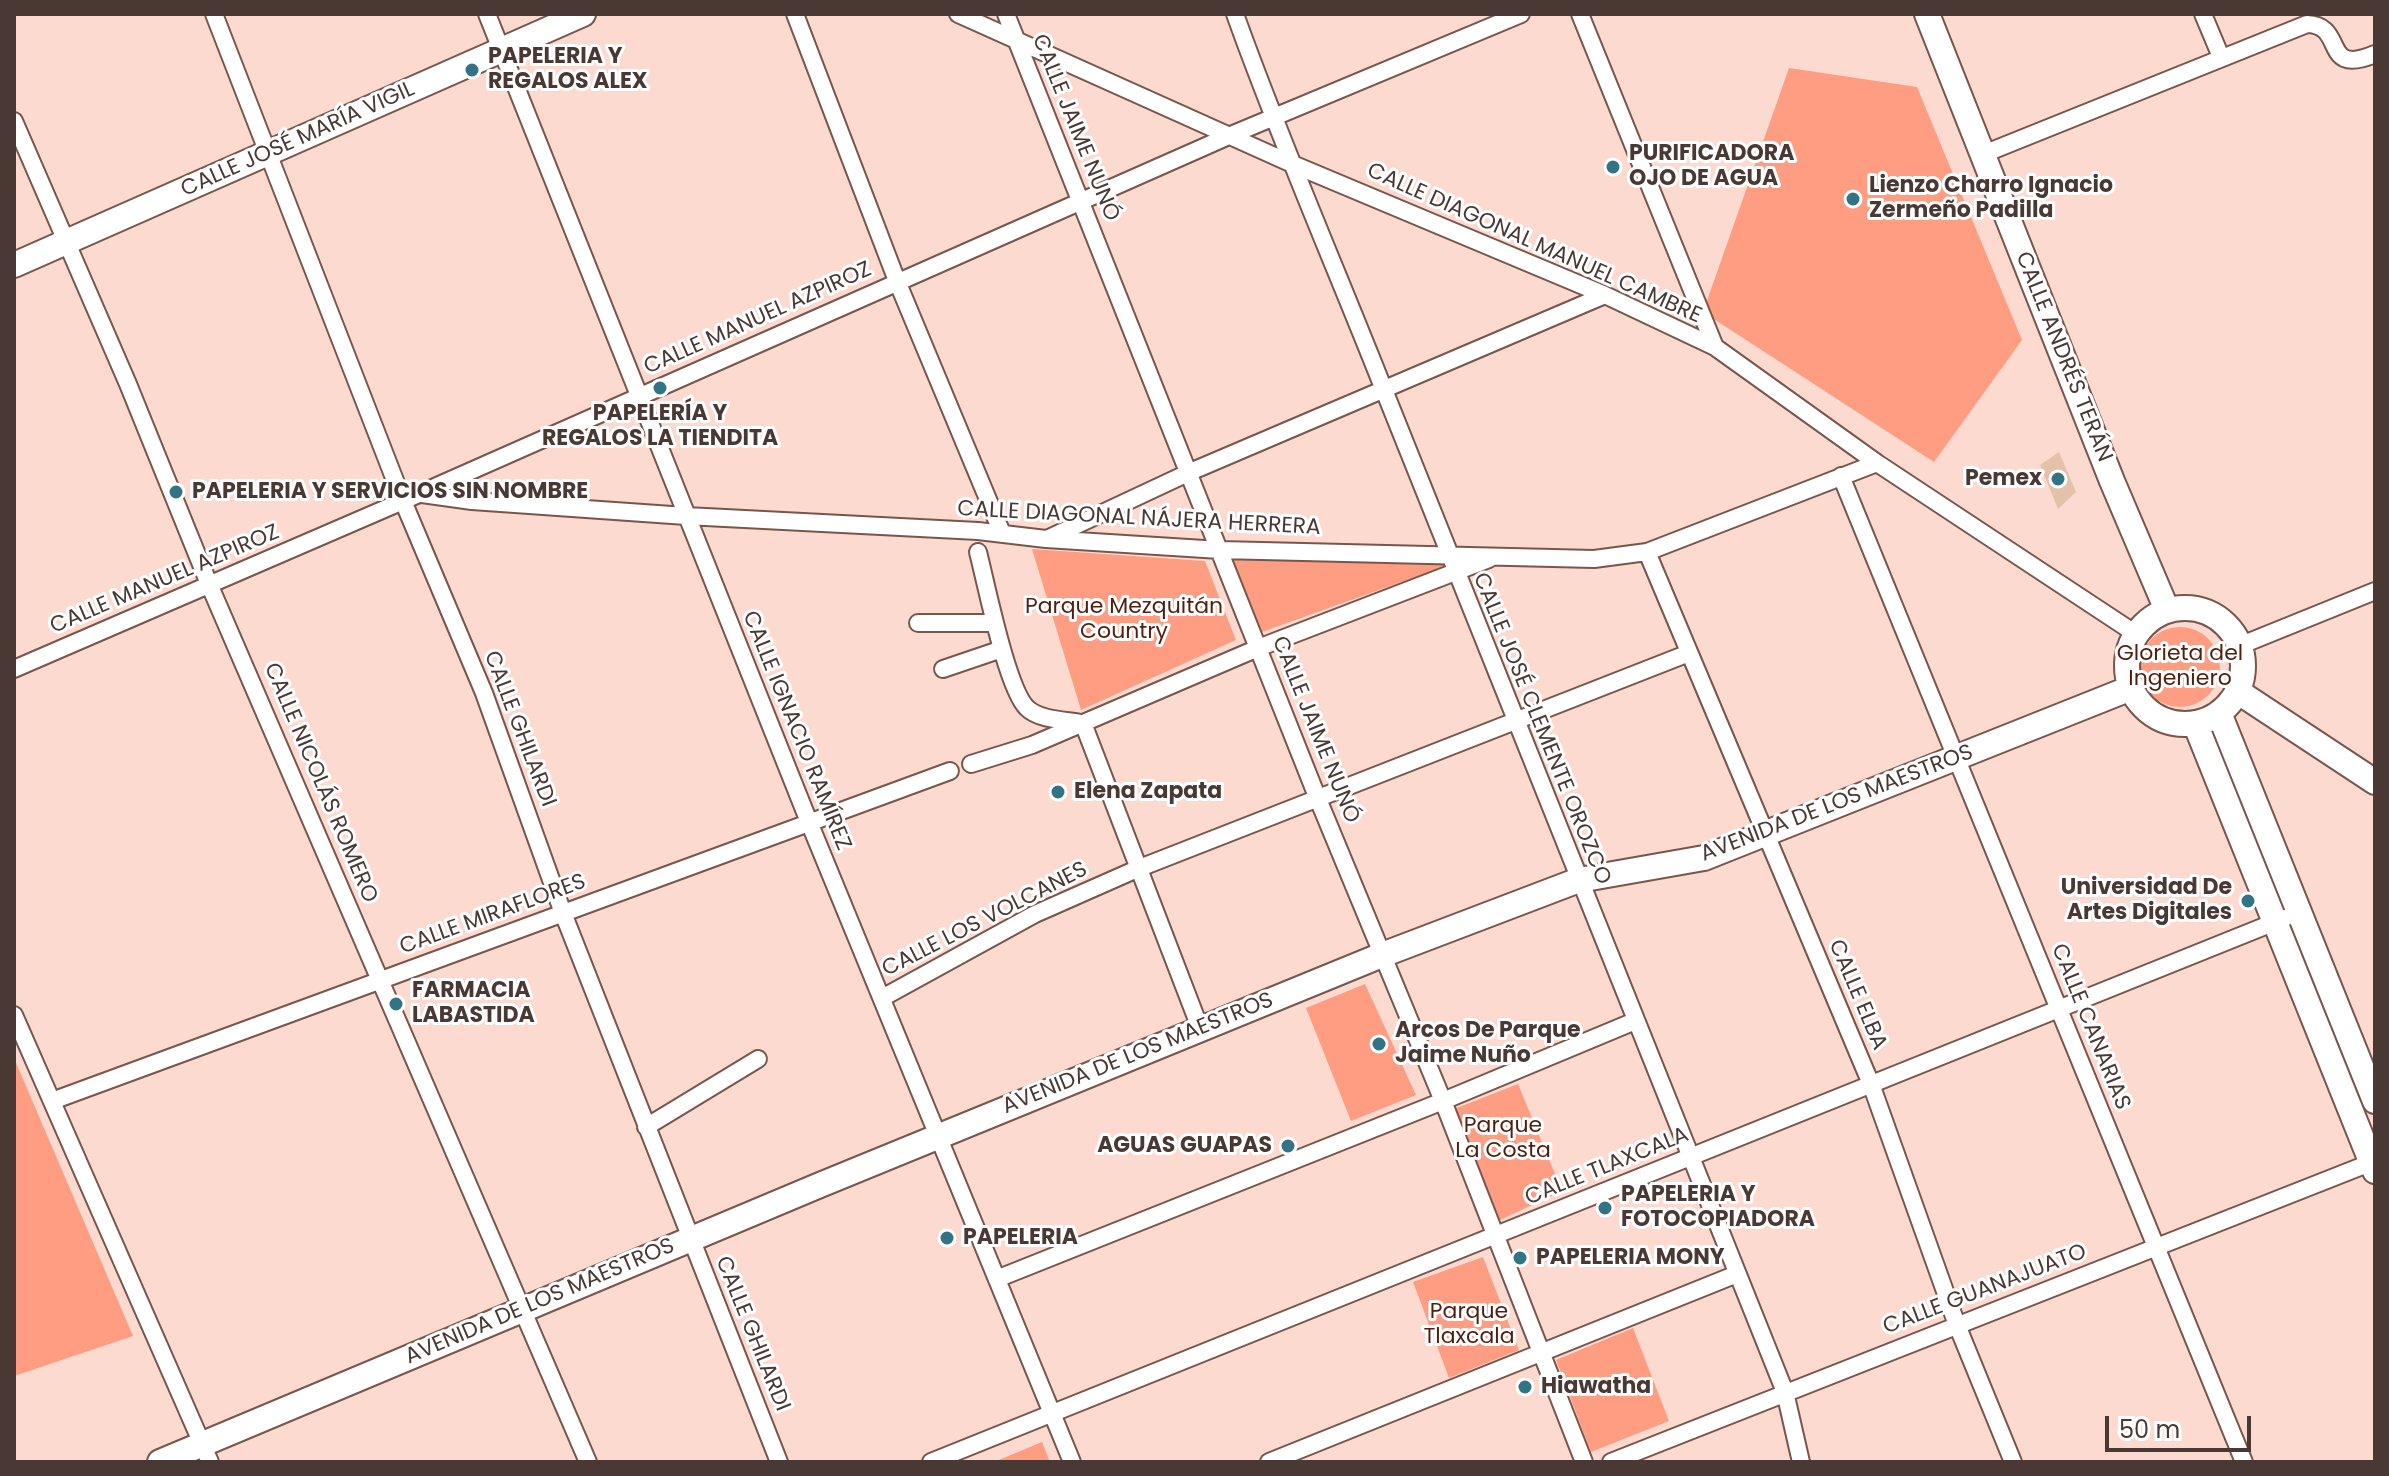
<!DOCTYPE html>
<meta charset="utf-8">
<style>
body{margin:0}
#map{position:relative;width:2389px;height:1476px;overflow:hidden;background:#fcdad0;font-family:Poppins,sans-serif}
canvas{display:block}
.frame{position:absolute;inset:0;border:16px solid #493833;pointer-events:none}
.scale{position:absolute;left:2105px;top:1416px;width:146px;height:36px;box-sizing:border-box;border:4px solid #493833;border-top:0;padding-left:10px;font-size:24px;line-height:28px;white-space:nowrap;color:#493833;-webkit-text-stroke:6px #fff;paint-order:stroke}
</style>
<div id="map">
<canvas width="2389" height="1476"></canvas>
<div class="frame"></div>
<div class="scale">50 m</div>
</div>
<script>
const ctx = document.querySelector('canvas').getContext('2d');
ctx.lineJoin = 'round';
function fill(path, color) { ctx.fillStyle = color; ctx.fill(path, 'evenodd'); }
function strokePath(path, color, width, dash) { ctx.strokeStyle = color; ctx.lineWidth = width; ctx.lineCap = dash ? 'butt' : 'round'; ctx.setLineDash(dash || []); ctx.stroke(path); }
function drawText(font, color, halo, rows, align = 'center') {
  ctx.font = font + ' Poppins,sans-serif'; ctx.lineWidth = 6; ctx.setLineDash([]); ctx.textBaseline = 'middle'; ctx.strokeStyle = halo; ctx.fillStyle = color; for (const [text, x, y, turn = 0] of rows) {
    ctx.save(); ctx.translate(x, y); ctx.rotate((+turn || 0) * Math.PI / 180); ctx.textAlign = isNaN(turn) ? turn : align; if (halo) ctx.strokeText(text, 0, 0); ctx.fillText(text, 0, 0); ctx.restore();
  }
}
const green = new Path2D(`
 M 1789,68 L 1917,87 L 2022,340 L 1934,462 L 1703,312 Z
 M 1032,549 L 1205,561 L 1236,640 L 1081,710 Z
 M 1232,559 L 1443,559 L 1446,566 L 1262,632 Z
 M2140 667a40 40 0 1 1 80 0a40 40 0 1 1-80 0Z
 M 1365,984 L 1416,1095 L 1351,1121 L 1306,1008 Z
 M 14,1058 L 133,1336 L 14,1376 Z
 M 1518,1084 L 1562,1191 L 1500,1220 L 1454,1109 Z
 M 1483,1257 L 1519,1350 L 1449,1378 L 1413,1282 Z
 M 1633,1328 L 1669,1421 L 1591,1452 L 1556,1360 Z
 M 1042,1442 L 1050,1462 L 994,1462 Z`);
const building = new Path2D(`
 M 2059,452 L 2076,492 L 2058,509 L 2040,465 Z`);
const street = new Path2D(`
 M 214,14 L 403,501 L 484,693 L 563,913 L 779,1462
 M 487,14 L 809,822 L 1072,1462
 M 795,14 L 897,281 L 1002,533
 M 958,14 L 1290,163 L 1605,295 L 1715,347 L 1877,463 L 2136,634
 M 1006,14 L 1318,799 L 1443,1101 L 1584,1462
 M 1235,14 C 1281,143 1336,268 1386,395 C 1517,728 1651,1060 1785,1392 L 1801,1462
 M 1580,14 L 1715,347
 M 2203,14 L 2221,57
 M 14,121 L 128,384 L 209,584 L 588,1462
 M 1981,155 L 2307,24 C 2347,25 2320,77 2375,54
 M 1841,476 L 2244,1462
 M 422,494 L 472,501 L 686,516 L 978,531 L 1046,539 L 1220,550 L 1594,559 L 1647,552 L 1877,463
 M 1049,538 L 1190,472 L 1605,295
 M 978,552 C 986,583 1007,689 1027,708 C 1039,720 1065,720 1081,723
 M 1647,552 L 1871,1084 L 1957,1325 L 2013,1462
 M 918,623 L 995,623
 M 2239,646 L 2375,591
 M 14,669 L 403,501 L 1231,135 L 1521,14
 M 943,669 L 1002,649
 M 1083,723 L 1200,1028
 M 971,764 L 1032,745 L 1258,648 L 1489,559
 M 882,998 L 1035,914 L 1137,869 L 1689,653
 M 14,1015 L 210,1462
 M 52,1101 L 950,771
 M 646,1127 L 758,1059
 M 999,1278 L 1443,1101 L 1635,1021
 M 931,1462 L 2285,918
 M 1269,1462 L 1737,1274
 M 1611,1462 L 2375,1161`);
const secondary = new Path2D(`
 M 1927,14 L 2112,481 L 2167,610
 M 14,265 L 583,14
 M2127 666a58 58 0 1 1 116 0a58 58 0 1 1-116 0Z
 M 2237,691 L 2375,782
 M 2219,713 L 2375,1101
 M 2195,723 L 2375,1171
 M 160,1462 L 820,1185 L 1382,955 L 1579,880 L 1704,858 L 2131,688`);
const markers = [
 [472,70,8,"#327485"],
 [1613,167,8,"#327485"],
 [1853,199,8,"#327485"],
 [660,388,8,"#327485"],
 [2058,479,8,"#327485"],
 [176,492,8,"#327485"],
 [1058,792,8,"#327485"],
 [2248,901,8,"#327485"],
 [396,1004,8,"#327485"],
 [1379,1044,8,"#327485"],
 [1288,1146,8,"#327485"],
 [1605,1208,8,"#327485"],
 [947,1238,8,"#327485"],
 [1520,1258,8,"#327485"],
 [1525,1387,8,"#327485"]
];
const poiNames = [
 ["PAPELERIA Y",488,57],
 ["REGALOS ALEX",488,82],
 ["PURIFICADORA",1629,154],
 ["OJO DE AGUA",1629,179],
 ["Lienzo Charro Ignacio",1869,186],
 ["Zermeño Padilla",1869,211],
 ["PAPELERÍA Y",660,414,"center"],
 ["REGALOS LA TIENDITA",660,439,"center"],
 ["Pemex",2042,479,"right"],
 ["PAPELERIA Y SERVICIOS SIN NOMBRE",192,492],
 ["Elena Zapata",1074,792],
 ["Universidad De",2232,888,"right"],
 ["Artes Digitales",2232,913,"right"],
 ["FARMACIA",412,991],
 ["LABASTIDA",412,1016],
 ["Arcos De Parque",1395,1031],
 ["Jaime Nuño",1395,1056],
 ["AGUAS GUAPAS",1272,1146,"right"],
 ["PAPELERIA Y",1621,1195],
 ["FOTOCOPIADORA",1621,1220],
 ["PAPELERIA",963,1238],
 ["PAPELERIA MONY",1536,1258],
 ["Hiawatha",1541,1387]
];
const streetNames = [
 ["CALLE JAIME NUNÓ",1075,128,68],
 ["CALLE JOSÉ MARÍA VIGIL",298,140,-24],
 ["CALLE DIAGONAL MANUEL CAMBRE",1534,244,24],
 ["CALLE MANUEL AZPIROZ",758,319,-24],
 ["CALLE ANDRÉS TERÁN",2063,357,68],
 ["CALLE DIAGONAL NÁJERA HERRERA",1139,519,3],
 ["CALLE MANUEL AZPIROZ",165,580,-23],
 ["CALLE GHILARDI",519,729,69],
 ["CALLE JOSÉ CLEMENTE OROZCO",1541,729,68],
 ["CALLE JAIME NUNÓ",1315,730,68],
 ["CALLE IGNACIO RAMÍREZ",796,731,68],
 ["CALLE NICOLÁS ROMERO",320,783,67],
 ["AVENIDA DE LOS MAESTROS",1837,804,-21],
 ["CALLE MIRAFLORES",493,915,-20],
 ["CALLE LOS VOLCANES",985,920,-27],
 ["CALLE ELBA",1857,995,67],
 ["CALLE CANARIAS",2090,1027,68],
 ["AVENIDA DE LOS MAESTROS",1138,1054,-22],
 ["CALLE TLAXCALA",1607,1167,-22],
 ["CALLE GUANAJUATO",1985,1290,-21],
 ["AVENIDA DE LOS MAESTROS",540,1302,-23],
 ["CALLE GHILARDI",752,1334,68]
];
const parkNames = [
 ["Parque Mezquitán",1124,607],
 ["Country",1124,632],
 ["Glorieta del",2180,654],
 ["Ingeniero",2180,679],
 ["Parque",1503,1126],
 ["La Costa",1503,1151],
 ["Parque",1469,1312],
 ["Tlaxcala",1469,1337]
];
fill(green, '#fe9d81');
fill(building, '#e4c2aa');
strokePath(street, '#79564b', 20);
strokePath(secondary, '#79564b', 28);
strokePath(street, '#fff', 16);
strokePath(secondary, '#fff', 24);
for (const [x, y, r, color] of markers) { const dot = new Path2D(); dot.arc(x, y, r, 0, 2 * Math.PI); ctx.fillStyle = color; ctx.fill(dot); strokePath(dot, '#fff', 3); }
drawText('bold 22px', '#493833', '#fff', poiNames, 'left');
drawText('22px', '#493833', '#fff', streetNames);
drawText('22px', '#501f10', '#fff', parkNames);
</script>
